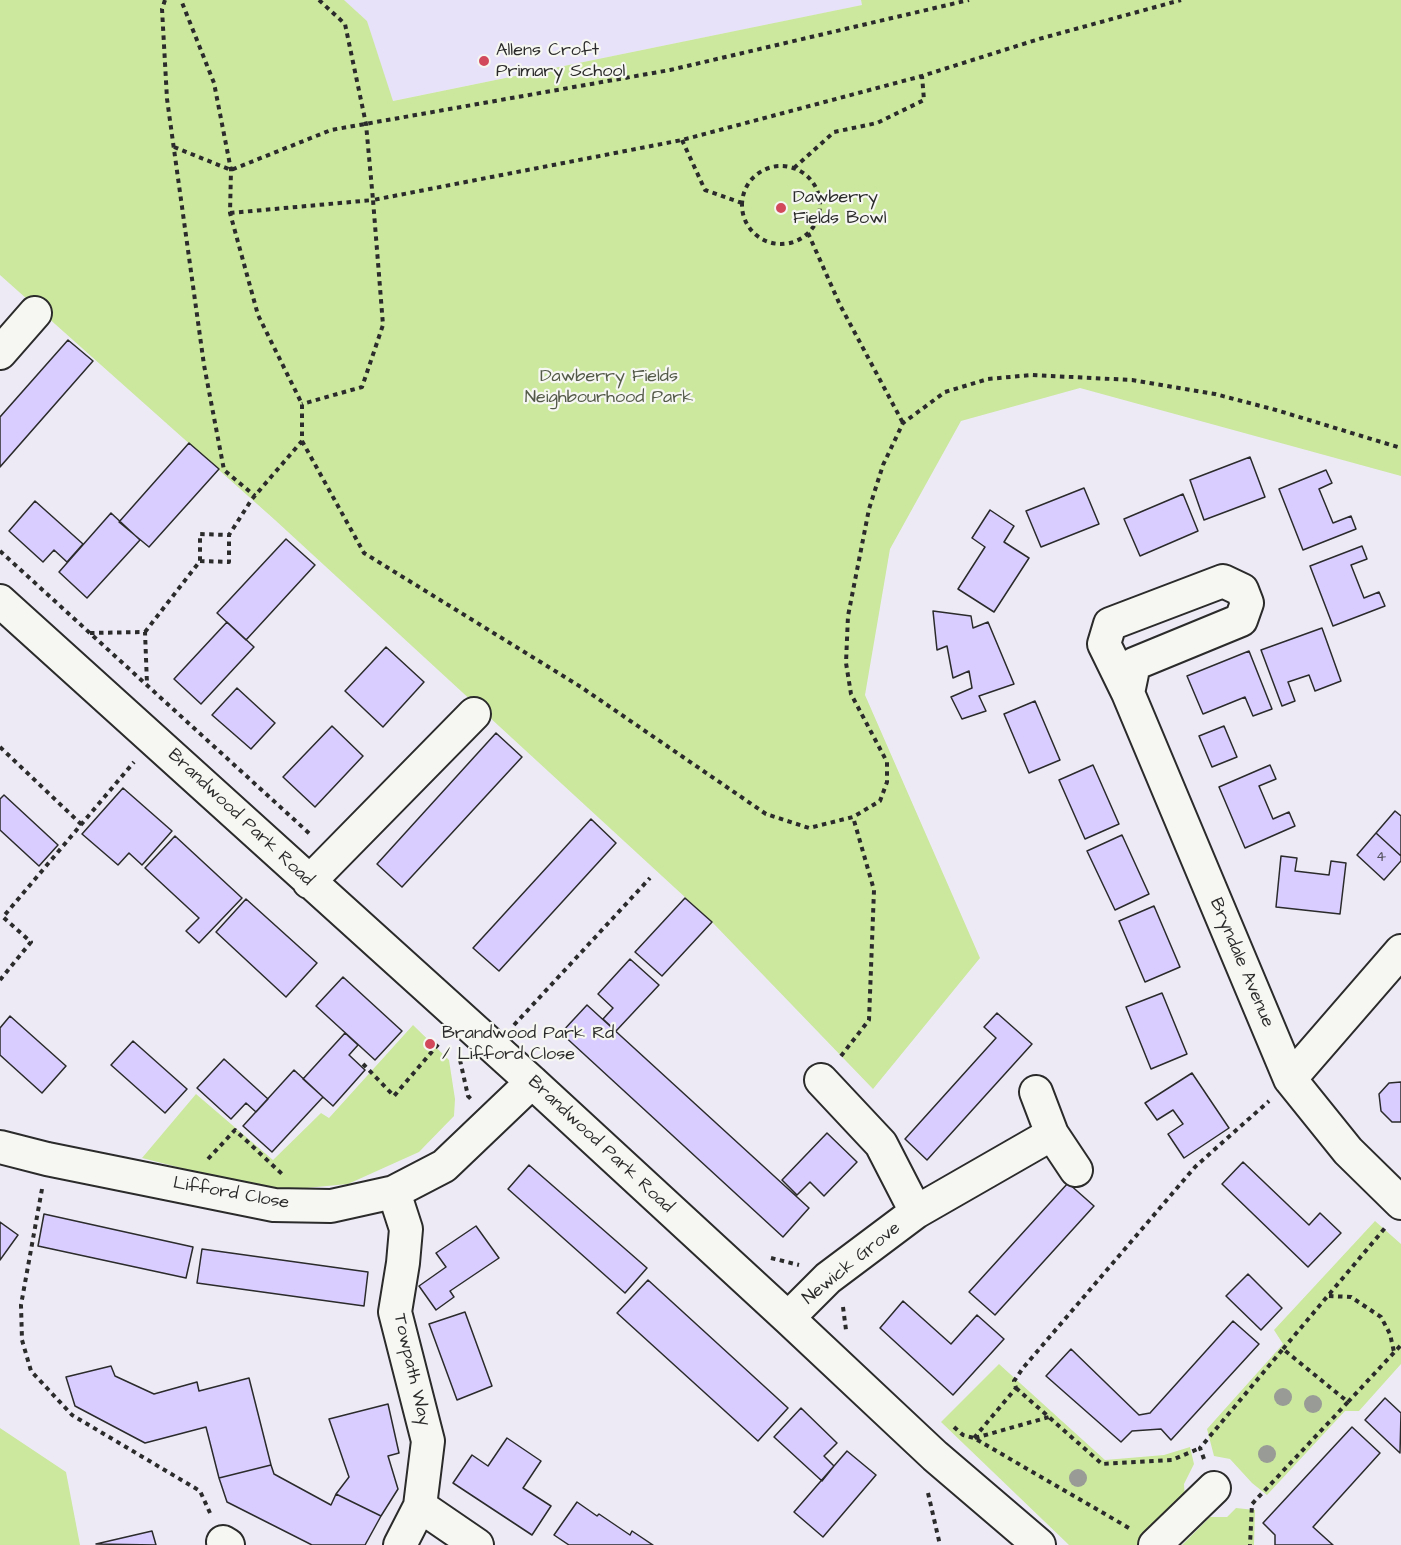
<!DOCTYPE html>
<style>
body{margin:0}
canvas{display:block;background:#edeaf6}
</style>
<canvas width="1401" height="1545"></canvas>
<script>
const ctx = document.querySelector('canvas').getContext('2d');
ctx.lineJoin = 'round';
function fill(path, color) { ctx.fillStyle = color; ctx.fill(path, 'evenodd'); }
function strokePath(path, color, width, dash) { ctx.strokeStyle = color; ctx.lineWidth = width; ctx.lineCap = dash ? 'butt' : 'round'; ctx.setLineDash(dash || []); ctx.stroke(path); }
function drawText(font, color, halo, rows, align = 'center') {
  ctx.font = font + ' "Architects Daughter",sans-serif'; ctx.lineWidth = 4.5; ctx.setLineDash([]); ctx.textBaseline = 'middle'; ctx.strokeStyle = halo; ctx.fillStyle = color; for (const [text, x, y, turn = 0] of rows) {
    ctx.save(); ctx.translate(x, y); ctx.rotate((+turn || 0) * Math.PI / 180); ctx.textAlign = isNaN(turn) ? turn : align; if (halo) ctx.strokeText(text, 0, 0); ctx.fillText(text, 0, 0); ctx.restore();
  }
}
const built = new Path2D(`
 M 344,0 L 861,0 L 862,5 L 392,101 L 367,21 Z`);
const green = new Path2D(`
 M 0,0 L 344,0 L 367,21 L 393,101 L 862,5 L 861,0 L 1401,0 L 1401,476 L 1080,388 L 961,421 L 890,549 L 865,695 L 980,958 L 873,1089 L 712,922 L 275,520 L 0,275 Z
 M 413,1025 L 449,1060 L 455,1099 L 454,1116 L 419,1152 L 348,1184 L 285,1190 L 232,1181 L 142,1158 L 196,1094 L 273,1160 L 321,1113 L 329,1118 Z
 M 1375,1221 L 1401,1244 L 1401,1364 L 1359,1411 L 1345,1411 L 1267,1495 L 1252,1483 L 1230,1459 L 1214,1456 L 1207,1429 L 1283,1344 L 1274,1330 Z
 M 999,1364 L 1105,1460 L 1164,1455 L 1190,1447 L 1194,1464 L 1184,1484 L 1185,1500 L 1149,1545 L 1069,1545 L 941,1422 Z
 M 0,1428 L 66,1472 L 80,1545 L 0,1545 Z
 M 1236,1508 L 1255,1510 L 1254,1545 L 1182,1545 L 1210,1517 L 1227,1517 Z`);
const building = new Path2D(`
 M 68,340 L 93,361 L 0,467 L 0,417 Z
 M 189,443 L 219,469 L 149,547 L 119,522 Z
 M 1250,457 L 1265,497 L 1204,520 L 1190,480 Z
 M 1326,470 L 1332,483 L 1319,489 L 1333,523 L 1351,516 L 1356,529 L 1303,550 L 1279,489 Z
 M 1084,488 L 1099,524 L 1041,547 L 1026,511 Z
 M 1183,494 L 1198,531 L 1140,556 L 1124,519 Z
 M 35,501 L 83,544 L 67,562 L 54,550 L 43,562 L 9,531 Z
 M 990,510 L 1014,526 L 1004,542 L 1029,558 L 994,612 L 958,589 L 985,547 L 972,538 Z
 M 111,513 L 140,540 L 87,598 L 59,572 Z
 M 286,539 L 315,565 L 246,640 L 217,613 Z
 M 1362,546 L 1367,559 L 1351,565 L 1364,598 L 1379,592 L 1385,606 L 1333,626 L 1310,566 Z
 M 933,611 L 971,616 L 973,628 L 988,622 L 1014,684 L 979,696 L 986,711 L 962,719 L 951,697 L 972,688 L 969,671 L 953,678 L 947,646 L 937,650 Z
 M 227,622 L 254,647 L 201,704 L 174,679 Z
 M 1322,628 L 1341,681 L 1315,691 L 1309,675 L 1288,682 L 1295,701 L 1282,706 L 1261,650 Z
 M 386,647 L 424,682 L 383,727 L 345,691 Z
 M 1249,651 L 1272,709 L 1253,716 L 1245,697 L 1203,714 L 1187,676 Z
 M 237,688 L 275,723 L 251,749 L 212,715 Z
 M 1035,701 L 1060,760 L 1029,773 L 1004,714 Z
 M 332,726 L 363,756 L 315,807 L 283,777 Z
 M 1224,726 L 1237,757 L 1212,767 L 1199,736 Z
 M 496,733 L 522,757 L 402,887 L 377,864 Z
 M 1093,765 L 1119,824 L 1085,839 L 1059,780 Z
 M 1270,765 L 1276,779 L 1259,786 L 1273,819 L 1289,812 L 1295,826 L 1245,848 L 1219,787 Z
 M 123,788 L 172,831 L 142,865 L 129,853 L 118,865 L 82,834 Z
 M 4,795 L 58,845 L 39,866 L 0,830 L 0,799 Z
 M 1395,811 L 1401,816 L 1401,856 L 1376,833 Z
 M 591,819 L 616,843 L 499,971 L 473,948 Z
 M 1376,833 L 1401,856 L 1401,861 L 1384,880 L 1357,855 Z
 M 1122,835 L 1149,894 L 1115,910 L 1087,851 Z
 M 175,836 L 242,898 L 199,943 L 186,931 L 199,918 L 145,868 Z
 M 1281,856 L 1297,858 L 1295,871 L 1329,875 L 1331,861 L 1346,863 L 1340,914 L 1276,907 Z
 M 685,898 L 712,922 L 662,976 L 635,952 Z
 M 246,899 L 317,963 L 286,997 L 216,932 Z
 M 1154,906 L 1180,967 L 1145,982 L 1119,921 Z
 M 630,959 L 659,985 L 616,1031 L 603,1019 L 613,1008 L 598,994 Z
 M 343,977 L 402,1031 L 375,1060 L 316,1006 Z
 M 1162,993 L 1187,1054 L 1151,1069 L 1126,1007 Z
 M 587,1005 L 809,1208 L 783,1237 L 561,1033 Z
 M 997,1013 L 1032,1044 L 927,1160 L 905,1139 L 996,1038 L 984,1027 Z
 M 10,1016 L 66,1066 L 42,1093 L 0,1055 L 0,1028 Z
 M 345,1033 L 358,1045 L 349,1055 L 365,1070 L 333,1106 L 303,1079 Z
 M 133,1041 L 187,1089 L 165,1113 L 111,1065 Z
 M 224,1059 L 268,1099 L 256,1112 L 246,1103 L 231,1119 L 197,1088 Z
 M 294,1070 L 323,1097 L 272,1152 L 243,1126 Z
 M 1192,1073 L 1229,1128 L 1184,1158 L 1168,1134 L 1183,1124 L 1173,1110 L 1157,1120 L 1145,1103 Z
 M 1401,1082 L 1401,1122 L 1392,1122 L 1381,1111 L 1379,1094 L 1389,1083 Z
 M 827,1133 L 857,1162 L 824,1196 L 810,1182 L 797,1195 L 782,1180 Z
 M 1243,1162 L 1309,1225 L 1320,1213 L 1341,1233 L 1308,1267 L 1222,1184 Z
 M 529,1165 L 647,1268 L 625,1293 L 508,1189 Z
 M 1068,1183 L 1094,1206 L 995,1315 L 969,1292 Z
 M 44,1214 L 193,1247 L 186,1278 L 38,1246 Z
 M 0,1222 L 18,1235 L 0,1260 Z
 M 476,1226 L 499,1258 L 450,1291 L 454,1297 L 436,1310 L 419,1286 L 446,1267 L 436,1253 Z
 M 202,1249 L 368,1272 L 364,1306 L 197,1283 Z
 M 1248,1274 L 1282,1308 L 1261,1330 L 1226,1296 Z
 M 648,1280 L 788,1408 L 758,1441 L 617,1313 Z
 M 903,1301 L 951,1344 L 977,1315 L 1004,1339 L 953,1395 L 880,1328 Z
 M 465,1312 L 492,1386 L 457,1400 L 429,1324 Z
 M 1233,1321 L 1259,1344 L 1171,1440 L 1161,1429 L 1132,1431 L 1121,1442 L 1046,1376 L 1071,1349 L 1139,1415 L 1150,1413 Z
 M 111,1366 L 115,1376 L 154,1394 L 197,1382 L 199,1391 L 249,1378 L 271,1465 L 219,1478 L 206,1427 L 145,1443 L 75,1406 L 66,1377 Z
 M 1385,1398 L 1401,1413 L 1400,1453 L 1365,1420 Z
 M 388,1404 L 399,1453 L 388,1456 L 398,1489 L 381,1516 L 336,1494 L 349,1477 L 329,1419 Z
 M 801,1408 L 837,1443 L 824,1456 L 834,1466 L 822,1481 L 774,1437 Z
 M 1352,1427 L 1380,1453 L 1313,1527 L 1333,1545 L 1275,1545 L 1275,1535 L 1263,1523 Z
 M 507,1438 L 541,1461 L 523,1488 L 551,1506 L 532,1535 L 453,1483 L 472,1455 L 488,1466 Z
 M 847,1451 L 876,1475 L 823,1537 L 794,1512 Z
 M 271,1465 L 274,1474 L 331,1505 L 336,1494 L 381,1516 L 365,1545 L 312,1545 L 227,1502 L 219,1478 Z
 M 577,1502 L 597,1516 L 599,1514 L 630,1535 L 632,1531 L 653,1545 L 569,1545 L 554,1535 Z
 M 152,1531 L 156,1545 L 96,1544 Z`);
const path = new Path2D(`
 M 165,0 L 162,9 L 167,99 L 204,365 L 224,470 L 255,496
 M 319,0 L 345,24 L 366,124 L 373,200 L 682,140 L 922,76 L 1039,39 L 1181,0
 M 682,140 L 705,190 L 742,203
 M 174,147 L 231,170 L 331,130 L 670,70 L 969,0
 M742 205a39 39 0 1 1 78 0a39 39 0 1 1-78 0Z
 M 794,168 L 834,132 L 877,123 L 924,100 L 922,76
 M 230,213 L 373,200 L 383,325 L 362,387 L 302,404
 M 808,233 L 840,305 L 903,423
 M 302,441 L 364,553 L 581,687 L 766,814 L 809,828 L 853,817 L 880,801 L 887,782 L 887,762 L 851,694 L 846,663 L 848,616 L 869,509 L 883,465 L 903,423 L 945,392 L 988,379 L 1031,375 L 1132,380 L 1215,394 L 1276,410 L 1401,448
 M 0,551 L 311,835
 M 200,561 L 229,562 L 229,535
 M 145,632 L 200,561 L 200,534 L 229,535 L 252,499 L 302,441 L 302,404 L 258,315 L 230,213 L 231,170 L 214,83 L 181,0
 M 90,633 L 145,632 L 147,684
 M 0,747 L 82,825
 M 0,980 L 31,942 L 3,917 L 134,762
 M 514,1025 L 650,878
 M 841,1056 L 869,1020 L 874,890 L 853,817
 M 460,1060 L 468,1096 L 471,1099
 M 363,1064 L 394,1096 L 441,1041
 M 208,1159 L 235,1130 L 282,1174
 M 42,1189 L 21,1305 L 22,1340 L 31,1371 L 72,1415 L 200,1491 L 210,1513
 M 771,1258 L 799,1265
 M 1329,1296 L 1351,1297 L 1381,1317 L 1390,1334 L 1394,1352
 M 843,1307 L 846,1330
 M 1283,1349 L 1385,1228
 M 1016,1388 L 1102,1464 L 1172,1460 L 1200,1448
 M 1348,1402 L 1401,1345
 M 954,1427 L 963,1435 L 974,1438 L 1129,1528
 M 974,1438 L 1016,1388 L 1014,1381 L 1023,1368 L 1195,1167 L 1269,1101
 M 975,1438 L 1049,1417
 M 1204,1459 L 1200,1448 L 1283,1349 L 1348,1402 L 1252,1504 L 1250,1545
 M 928,1493 L 940,1545`);
const minor = new Path2D(`
 M 0,353 L 35,313
 M 0,601 L 532,1082 L 788,1318 L 935,1456 L 1039,1545
 M 1128,693 L 1134,664 L 1241,620 L 1247,603 L 1242,590 L 1223,581 L 1110,624 L 1104,644 L 1128,693 L 1290,1079 L 1348,1151 L 1401,1203
 M 309,882 L 474,714
 M 1290,1079 L 1401,951
 M 821,1080 L 881,1144 L 916,1212
 M 1036,1092 L 1052,1134 L 1076,1170
 M 0,1147 L 47,1159 L 274,1205 L 331,1206 L 394,1192 L 444,1166 L 532,1082
 M 394,1192 L 406,1229 L 403,1263 L 395,1312 L 428,1441 L 420,1506 L 400,1545
 M 788,1318 L 828,1278 L 916,1212 L 1052,1134
 M 420,1506 L 477,1545
 M 223,1542 L 228,1545
 M 1155,1545 L 1214,1488`);
const trees = [
 [1283,1397],
 [1313,1404],
 [1267,1454],
 [1078,1478]
];
const markers = [
 [484,61,6,"#d1495b"],
 [781,208,6,"#d1495b"],
 [430,1044,6,"#d1495b"]
];
const numberNames = [
 ["4",1381,858]
];
const poiNames = [
 ["Allens Croft",496,51],
 ["Primary School",496,72],
 ["Dawberry",793,198],
 ["Fields Bowl",793,219],
 ["Brandwood Park Rd",442,1034],
 ["/ Lifford Close",442,1055]
];
const parkNames = [
 ["Dawberry Fields",609,377],
 ["Neighbourhood Park",609,398]
];
const streetNames = [
 ["Brandwood Park Road",240,818,43],
 ["Bryndale Avenue",1241,963,67],
 ["Brandwood Park Road",600,1145,43],
 ["Lifford Close",231,1194,10],
 ["Newick Grove",852,1264,-39],
 ["Towpath Way",411,1370,77]
];
fill(built, '#e7e1f9');
fill(green, '#cce89f');
fill(building, '#d9cdff');
strokePath(building, '#2b2b2b', 1.5);
strokePath(minor, '#2b2b2b', 36);
strokePath(path, '#2b2b2b', 4, [4.5, 4.5]);
strokePath(minor, '#f6f6f2', 32);
ctx.fillStyle = '#989b96';
for (const [x, y] of trees) { ctx.beginPath(); ctx.arc(x, y, 9, 0, 2 * Math.PI); ctx.fill(); }
for (const [x, y, r, color] of markers) { const dot = new Path2D(); dot.arc(x, y, r, 0, 2 * Math.PI); ctx.fillStyle = color; ctx.fill(dot); strokePath(dot, '#f6f6f2', 2); }
drawText('15px', '#565460', null, numberNames);
drawText('18px', '#2b2b2b', '#f6f6f2', poiNames, 'left');
drawText('18px', '#535a48', '#f6f6f2', parkNames);
drawText('18px', '#2b2b2b', '#f6f6f2', streetNames);
</script>
